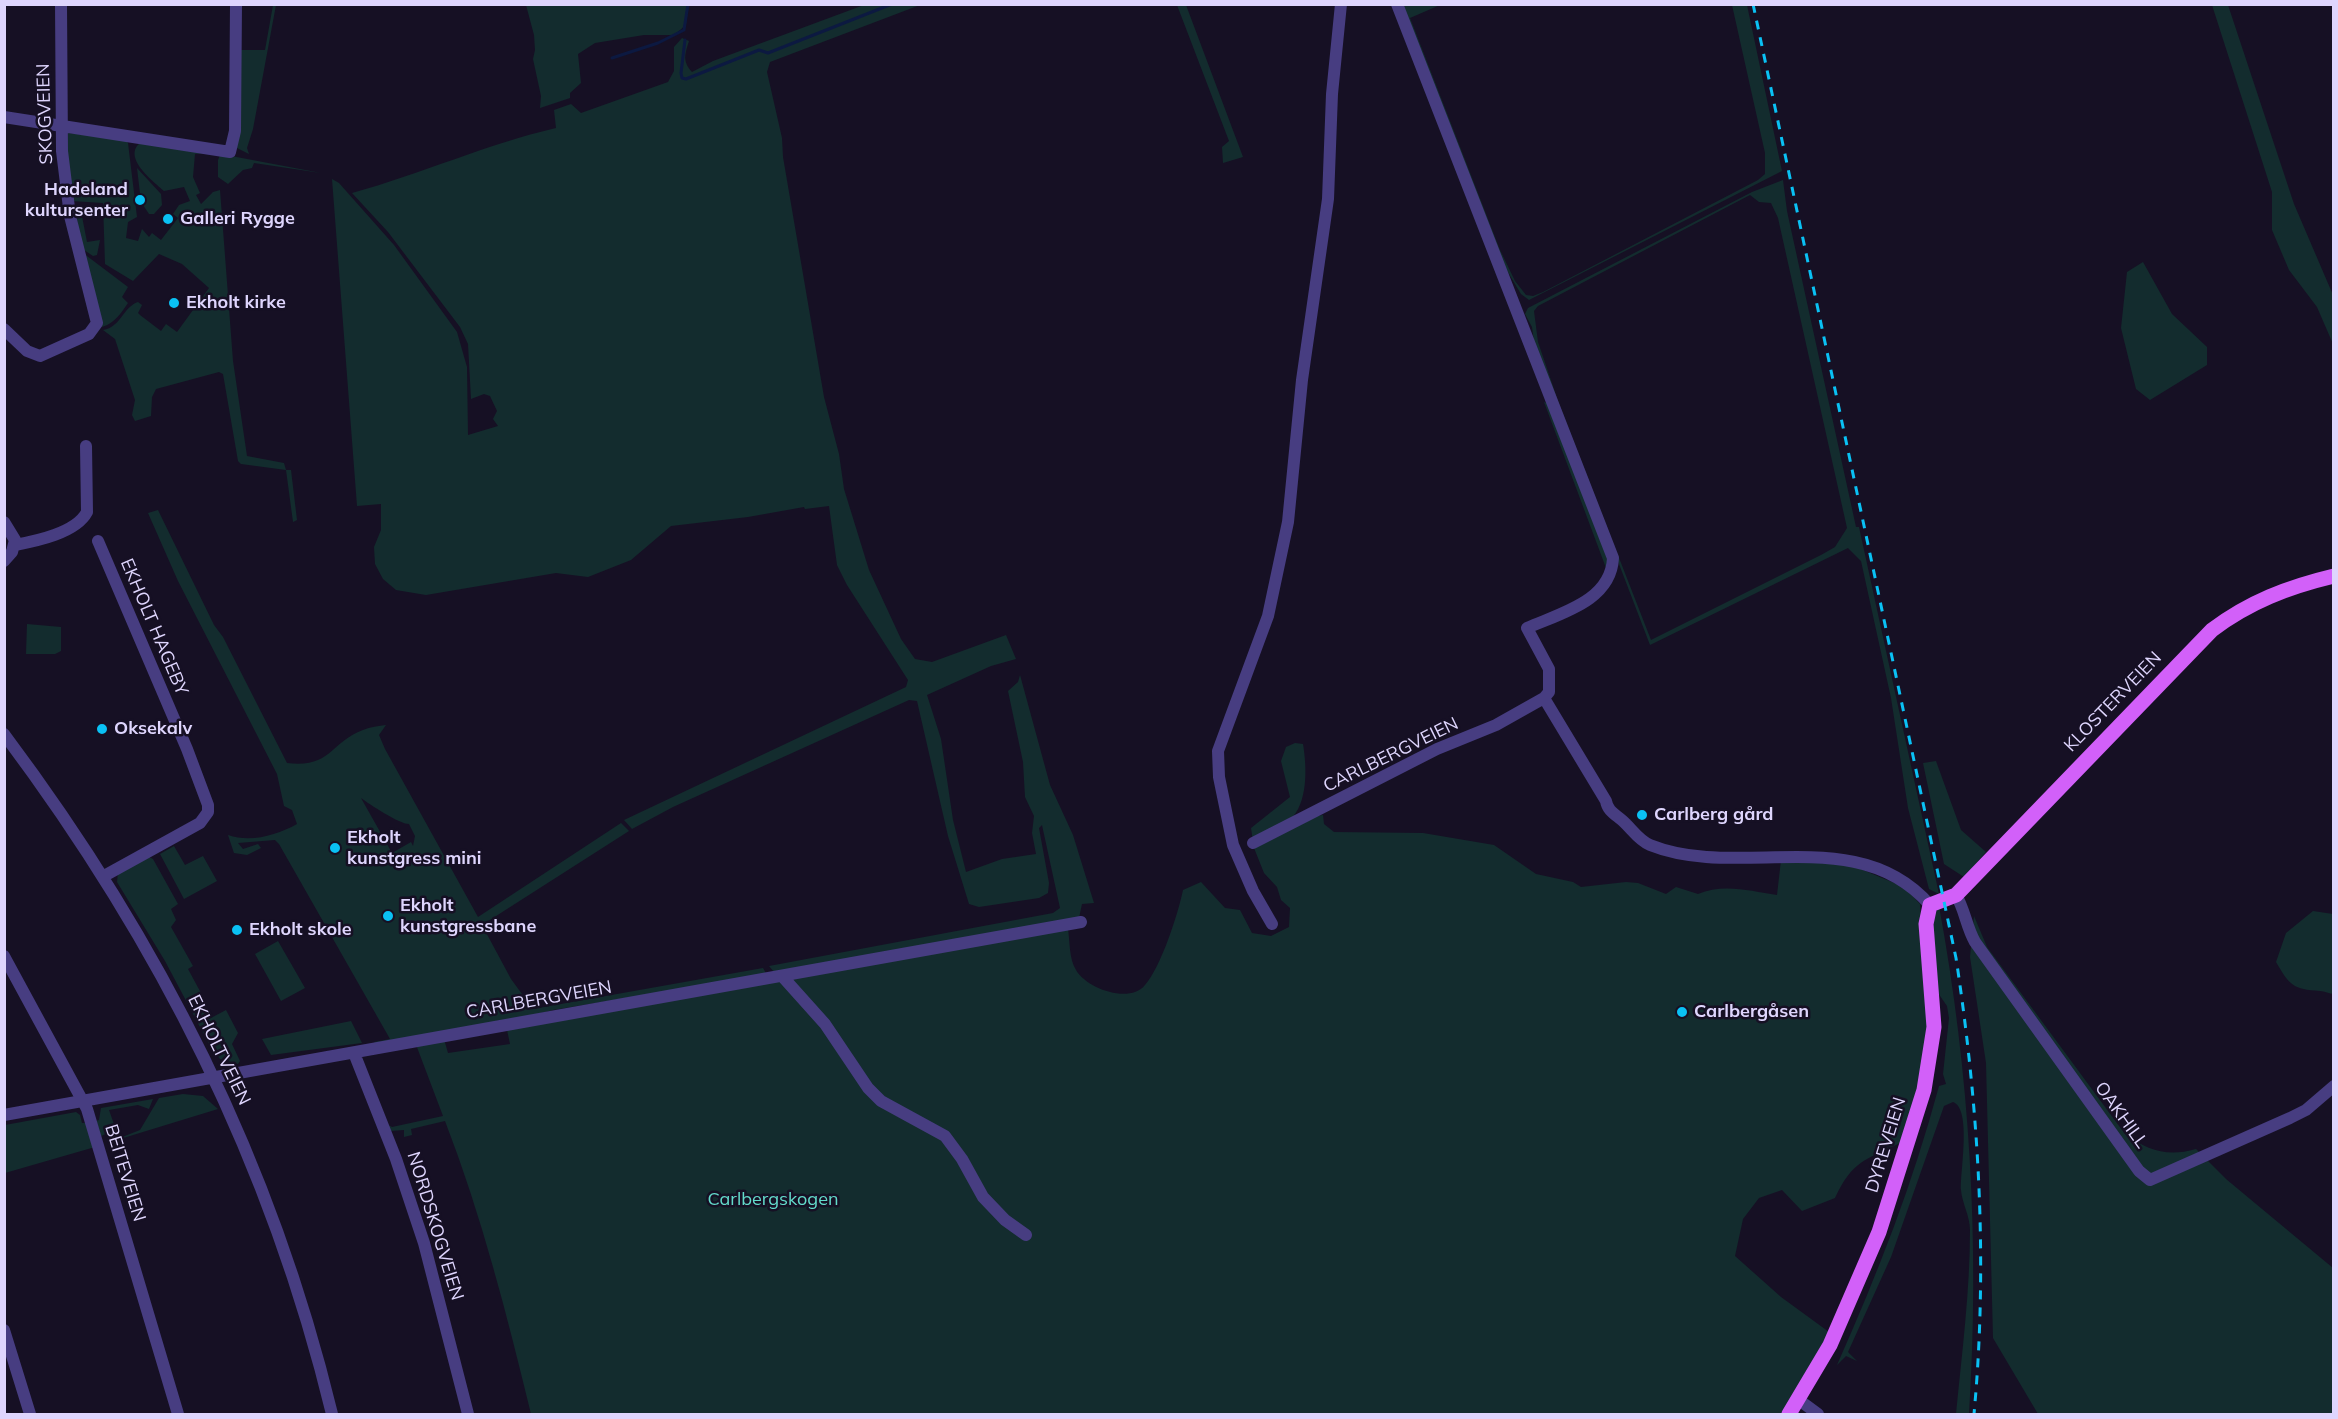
<!DOCTYPE html>
<meta charset="utf-8">
<style>
body{margin:0}
#map{position:relative;width:2338px;height:1419px;overflow:hidden;background:#161024;font-family:Mulish,sans-serif}
canvas{display:block}
.frame{position:absolute;inset:0;border:6px solid #ded5fd;pointer-events:none}
</style>
<div id="map">
<canvas width="2338" height="1419"></canvas>
<div class="frame"></div>
</div>
<script>
const ctx = document.querySelector('canvas').getContext('2d');
ctx.lineJoin = 'round';
function fill(path, color) { ctx.fillStyle = color; ctx.fill(path, 'evenodd'); }
function strokePath(path, color, width, dash) { ctx.strokeStyle = color; ctx.lineWidth = width; ctx.lineCap = dash ? 'butt' : 'round'; ctx.setLineDash(dash || []); ctx.stroke(path); }
function drawText(font, color, halo, rows, align = 'center') {
  ctx.font = font + ' Mulish,sans-serif'; ctx.lineWidth = 5; ctx.setLineDash([]); ctx.textBaseline = 'middle'; ctx.strokeStyle = halo; ctx.fillStyle = color; for (const [text, x, y, turn = 0] of rows) {
    ctx.save(); ctx.translate(x, y); ctx.rotate((+turn || 0) * Math.PI / 180); ctx.textAlign = isNaN(turn) ? turn : align; if (halo) ctx.strokeText(text, 0, 0); ctx.fillText(text, 0, 0); ctx.restore();
  }
}
const green = new Path2D(`
 M 273,5 L 276,5 L 253,129 L 247,148 L 249,154 L 237,148 L 237,143 L 241,100 L 241,50 L 265,50 Z
 M 526,5 L 526,4 L 689,5 L 686,25 L 674,35 L 644,35 L 595,43 L 578,54 L 581,83 L 570,93 L 570,98 L 540,108 L 541,96 L 533,59 L 535,50 L 534,35 Z
 M 864,5 L 920,5 L 770,62 L 767,72 L 782,138 L 783,157 L 824,397 L 839,454 L 844,489 L 869,570 L 901,639 L 915,659 L 932,662 L 1006,635 L 1016,659 L 991,666 L 927,695 L 941,739 L 953,820 L 966,872 L 1002,859 L 1036,854 L 1032,833 L 1034,816 L 1025,797 L 1023,762 L 1008,691 L 1018,682 L 1020,675 L 1050,785 L 1073,835 L 1094,903 L 1082,904 L 1079,918 L 774,972 L 769,966 L 1053,913 L 1060,908 L 1042,825 L 1039,828 L 1049,883 L 1048,893 L 1039,898 L 979,907 L 969,904 L 948,836 L 917,701 L 909,700 L 673,807 L 632,829 L 624,820 L 906,687 L 908,680 L 847,585 L 837,565 L 829,506 L 805,509 L 804,507 L 748,517 L 671,526 L 631,560 L 588,577 L 556,573 L 426,595 L 396,590 L 383,579 L 375,564 L 374,547 L 381,530 L 381,504 L 357,506 L 332,179 L 339,183 L 394,245 L 457,332 L 467,367 L 468,435 L 498,426 L 493,419 L 497,411 L 490,396 L 484,394 L 471,399 L 468,344 L 460,327 L 388,232 L 352,193 C 421,174 487,144 556,128 L 554,110 L 571,104 L 581,113 L 668,82 L 674,71 L 674,47 L 682,38 L 689,41 C 685,54 682,61 692,72 L 713,61 Z
 M 1177,5 L 1186,5 L 1243,157 L 1223,163 L 1222,147 L 1229,141 Z
 M 1402,5 L 1440,5 L 1410,18 L 1500,250 L 1515,281 L 1526,295 L 1533,296 L 1543,292 L 1758,180 L 1765,174 L 1765,153 L 1732,5 L 1747,5 L 1782,171 L 1529,300 L 1521,294 L 1506,269 Z
 M 2212,5 L 2228,5 L 2294,204 L 2333,295 L 2333,344 L 2317,307 L 2289,270 L 2272,230 L 2272,192 Z
 M 68,133 L 125,139 L 128,143 L 137,217 L 128,222 L 126,238 L 138,241 L 142,229 L 149,237 L 152,233 L 161,240 L 178,218 L 173,214 L 179,205 L 190,201 L 184,187 L 164,191 C 153,181 121,157 141,142 L 208,153 L 195,154 L 193,177 L 200,193 L 196,195 L 201,204 L 213,192 L 220,190 L 233,361 L 247,456 L 284,463 L 286,470 L 291,470 L 297,520 L 293,522 L 286,470 L 241,464 L 238,461 L 223,374 L 219,372 L 156,389 L 152,397 L 151,416 L 135,421 L 132,415 L 135,400 L 115,339 L 103,330 C 121,327 123,307 138,302 L 142,305 L 138,313 L 140,315 L 161,331 L 166,324 L 177,332 L 209,288 L 182,264 L 159,254 L 133,281 L 105,264 L 103,203 L 71,201 L 67,172 Z
 M 220,155 L 226,155 L 321,173 L 254,163 L 252,168 L 243,170 L 228,184 L 218,177 L 218,160 Z
 M 137,168 L 161,194 L 162,205 L 154,214 L 149,214 L 141,202 Z
 M 1783,180 L 1787,211 L 1856,527 L 1859,527 L 1939,894 L 1929,889 L 1908,808 L 1891,698 L 1861,561 L 1848,548 L 1650,645 L 1534,342 L 1532,327 L 1525,314 L 1528,308 L 1752,192 ZM 1750,195 L 1759,202 L 1771,203 L 1778,218 L 1847,528 L 1835,547 L 1821,555 L 1651,640 L 1558,401 L 1538,342 L 1534,311 L 1538,306 Z
 M 75,205 L 80,206 L 87,242 L 100,240 L 97,255 L 93,256 L 81,248 Z
 M 83,253 L 128,287 L 122,297 L 128,303 C 121,313 115,323 102,327 Z
 M 2143,262 L 2172,314 L 2207,347 L 2207,365 L 2150,400 L 2136,389 L 2121,328 L 2127,272 Z
 M 1544,402 L 1547,403 L 1609,559 L 1606,568 Z
 M 158,510 L 214,625 L 223,637 L 287,763 C 332,768 329,743 363,730 C 370,727 379,726 386,725 L 379,735 L 385,749 L 478,917 L 621,823 L 629,831 L 482,925 L 511,979 L 533,1009 L 763,968 L 767,975 L 553,1010 L 498,1024 L 497,1020 L 495,1024 L 375,1044 L 374,1042 L 390,1039 L 279,844 L 275,840 L 238,843 L 243,849 L 258,844 L 261,848 L 247,855 L 234,853 L 228,835 C 251,843 277,835 297,824 L 292,810 L 284,806 L 277,774 L 178,581 L 148,513 ZM 361,798 C 369,804 399,824 409,824 L 415,836 L 413,846 L 411,842 L 392,853 Z
 M 27,624 L 61,627 L 61,651 L 55,654 L 26,654 Z
 M 1295,743 L 1303,744 C 1307,768 1308,803 1290,820 L 1323,815 L 1324,824 L 1334,832 L 1423,833 L 1494,845 L 1536,874 L 1573,882 L 1581,887 L 1626,882 L 1638,883 L 1666,894 L 1676,887 L 1698,894 C 1723,883 1751,891 1777,895 L 1781,860 L 1846,863 L 1904,887 L 1920,904 L 1929,1033 L 1921,1082 L 1900,1143 C 1864,1161 1853,1160 1835,1198 L 1802,1211 L 1782,1190 L 1759,1198 L 1743,1219 L 1735,1256 L 1781,1297 L 1829,1332 L 1783,1414 L 531,1414 C 507,1315 482,1217 445,1121 L 411,1129 L 412,1135 L 404,1137 L 404,1130 L 391,1131 L 388,1125 L 392,1127 L 443,1116 L 415,1042 L 444,1039 L 448,1053 L 510,1044 L 507,1030 L 1068,929 C 1070,942 1069,959 1076,970 C 1087,989 1130,1004 1145,985 C 1161,967 1178,914 1183,890 L 1201,882 L 1225,908 L 1240,910 L 1252,933 L 1271,936 L 1289,927 L 1290,908 L 1281,900 L 1277,887 L 1264,873 L 1254,848 L 1251,828 L 1290,797 L 1281,761 L 1286,747 Z
 M 1936,761 L 1961,830 L 1986,852 L 1964,877 L 1944,864 L 1923,763 Z
 M 174,846 L 185,865 L 203,856 L 217,881 L 184,899 L 160,854 Z
 M 147,856 L 153,859 L 178,904 L 171,909 L 176,920 L 171,927 L 193,966 L 188,969 L 201,993 L 196,996 L 209,1019 L 226,1010 L 238,1033 L 232,1044 L 240,1061 L 238,1064 L 220,1059 L 210,1046 L 165,961 L 117,882 L 118,873 Z
 M 1939,906 C 1970,1074 1980,1244 1969,1414 L 1956,1414 C 1962,1353 1970,1291 1970,1230 C 1970,1216 1962,1203 1961,1190 C 1960,1172 1972,1109 1953,1102 L 1944,1106 L 1891,1257 L 1848,1352 L 1857,1361 L 1846,1356 L 1837,1365 C 1878,1273 1913,1183 1939,1086 L 1946,1084 L 1943,1074 L 1949,1018 L 1947,1006 L 1938,993 L 1930,922 Z
 M 2313,911 L 2333,914 L 2334,994 C 2329,994 2325,991 2320,991 C 2293,989 2290,986 2276,962 L 2286,933 Z
 M 1974,916 L 1987,947 L 2125,1134 C 2148,1151 2168,1157 2196,1149 L 2226,1179 L 2333,1268 L 2333,1414 L 2038,1414 L 1993,1338 L 1986,1063 L 1970,957 Z
 M 278,941 L 305,988 L 281,1001 L 255,954 Z
 M 351,1021 L 362,1043 L 271,1055 L 262,1039 Z
 M 183,1094 L 203,1096 L 218,1109 L 107,1143 L 140,1130 L 159,1098 Z
 M 153,1099 L 149,1109 L 138,1105 L 109,1110 L 115,1127 L 113,1131 L 101,1136 L 96,1121 L 99,1120 L 101,1108 Z
 M 76,1112 L 80,1115 L 82,1123 L 87,1123 L 95,1147 L 5,1173 L 5,1125 Z`);
const stream = new Path2D(`
 M 685,40 L 681,73 L 682,78 L 686,79 L 759,50 L 768,53 L 892,4
 M 612,58 L 658,43 L 684,30 L 688,4`);
const minor = new Path2D(`
 M 4,117 L 230,152 L 235,131 L 236,4
 M 4,329 L 27,351 L 40,356 L 89,334 L 97,323 L 70,216 L 62,151 L 61,4
 M 4,522 L 15,540 L 12,552 L 4,561
 M 98,541 L 187,749 L 208,805 L 208,812 L 200,823 L 104,876
 M 15,545 C 36,541 76,533 87,512 L 86,446
 M 1544,698 L 1606,801 C 1608,813 1618,815 1626,824 C 1633,831 1640,841 1650,845 C 1739,881 1857,821 1930,905
 M 4,734 C 160,942 271,1162 332,1414
 M 1253,843 L 1437,749 L 1496,725 L 1544,698 L 1549,692 L 1549,669 L 1527,628 C 1561,613 1611,601 1613,558 L 1397,4
 M 1956,895 C 1965,910 1966,926 1975,942 L 2139,1171 L 2150,1180 L 2290,1118 L 2306,1110 L 2334,1086
 M 1272,924 L 1253,891 L 1233,845 L 1219,777 L 1218,751 L 1268,616 L 1288,522 L 1302,380 L 1328,199 L 1332,94 L 1341,4
 M 4,956 L 87,1109 L 178,1414
 M 782,976 L 825,1024 L 868,1088 L 881,1101 L 945,1136 L 962,1159 L 983,1197 L 1005,1220 L 1026,1235
 M 354,1053 L 396,1159 L 424,1243 L 468,1414
 M 4,1115 L 1081,922
 M 4,1330 L 30,1414
 M 1799,1400 L 1818,1414`);
const major = new Path2D(`
 M 1789,1414 L 1830,1345 L 1879,1232 L 1924,1090 L 1934,1027 L 1926,924 L 1930,905 L 1956,895 L 2212,630 C 2249,602 2288,587 2334,576`);
const rail = new Path2D(`
 M 1753,4 L 1956,958 C 1979,1109 1988,1263 1974,1414`);
const markers = [
 [140,200,6,"#0ac1f4"],
 [168,219,6,"#0ac1f4"],
 [174,303,6,"#0ac1f4"],
 [102,729,6,"#0ac1f4"],
 [1642,815,6,"#0ac1f4"],
 [335,848,6,"#0ac1f4"],
 [388,916,6,"#0ac1f4"],
 [237,930,6,"#0ac1f4"],
 [1682,1012,6,"#0ac1f4"]
];
const streetNames = [
 ["SKOGVEIEN",45,114,-92],
 ["EKHOLT HAGEBY",154,627,67],
 ["KLOSTERVEIEN",2113,702,-46],
 ["CARLBERGVEIEN",1391,755,-26],
 ["CARLBERGVEIEN",539,1000,-10],
 ["EKHOLTVEIEN",219,1050,64],
 ["OAKHILL",2121,1115,54],
 ["DYREVEIEN",1886,1145,-73],
 ["BEITEVEIEN",125,1173,73],
 ["NORDSKOGVEIEN",435,1226,73]
];
const poiNames = [
 ["Hadeland",128,190,"right"],
 ["kultursenter",128,211,"right"],
 ["Galleri Rygge",180,219],
 ["Ekholt kirke",186,303],
 ["Oksekalv",114,729],
 ["Carlberg gård",1654,815],
 ["Ekholt",347,838],
 ["kunstgress mini",347,859],
 ["Ekholt",400,906],
 ["kunstgressbane",400,927],
 ["Ekholt skole",249,930],
 ["Carlbergåsen",1694,1012]
];
const parkNames = [
 ["Carlbergskogen",773,1200]
];
fill(green, '#132c2e');
strokePath(stream, '#0c1941', 3);
strokePath(minor, '#473d81', 12);
strokePath(major, '#d260f9', 15);
strokePath(rail, '#0ac1f4', 3, [9, 8]);
for (const [x, y, r, color] of markers) { const dot = new Path2D(); dot.arc(x, y, r, 0, 2 * Math.PI); ctx.fillStyle = color; ctx.fill(dot); strokePath(dot, '#161024', 2); }
drawText('18px', '#ded5fd', '#161024', streetNames);
drawText('bold 18px', '#ded5fd', '#161024', poiNames, 'left');
drawText('18px', '#63dbcb', '#161024', parkNames);
</script>
